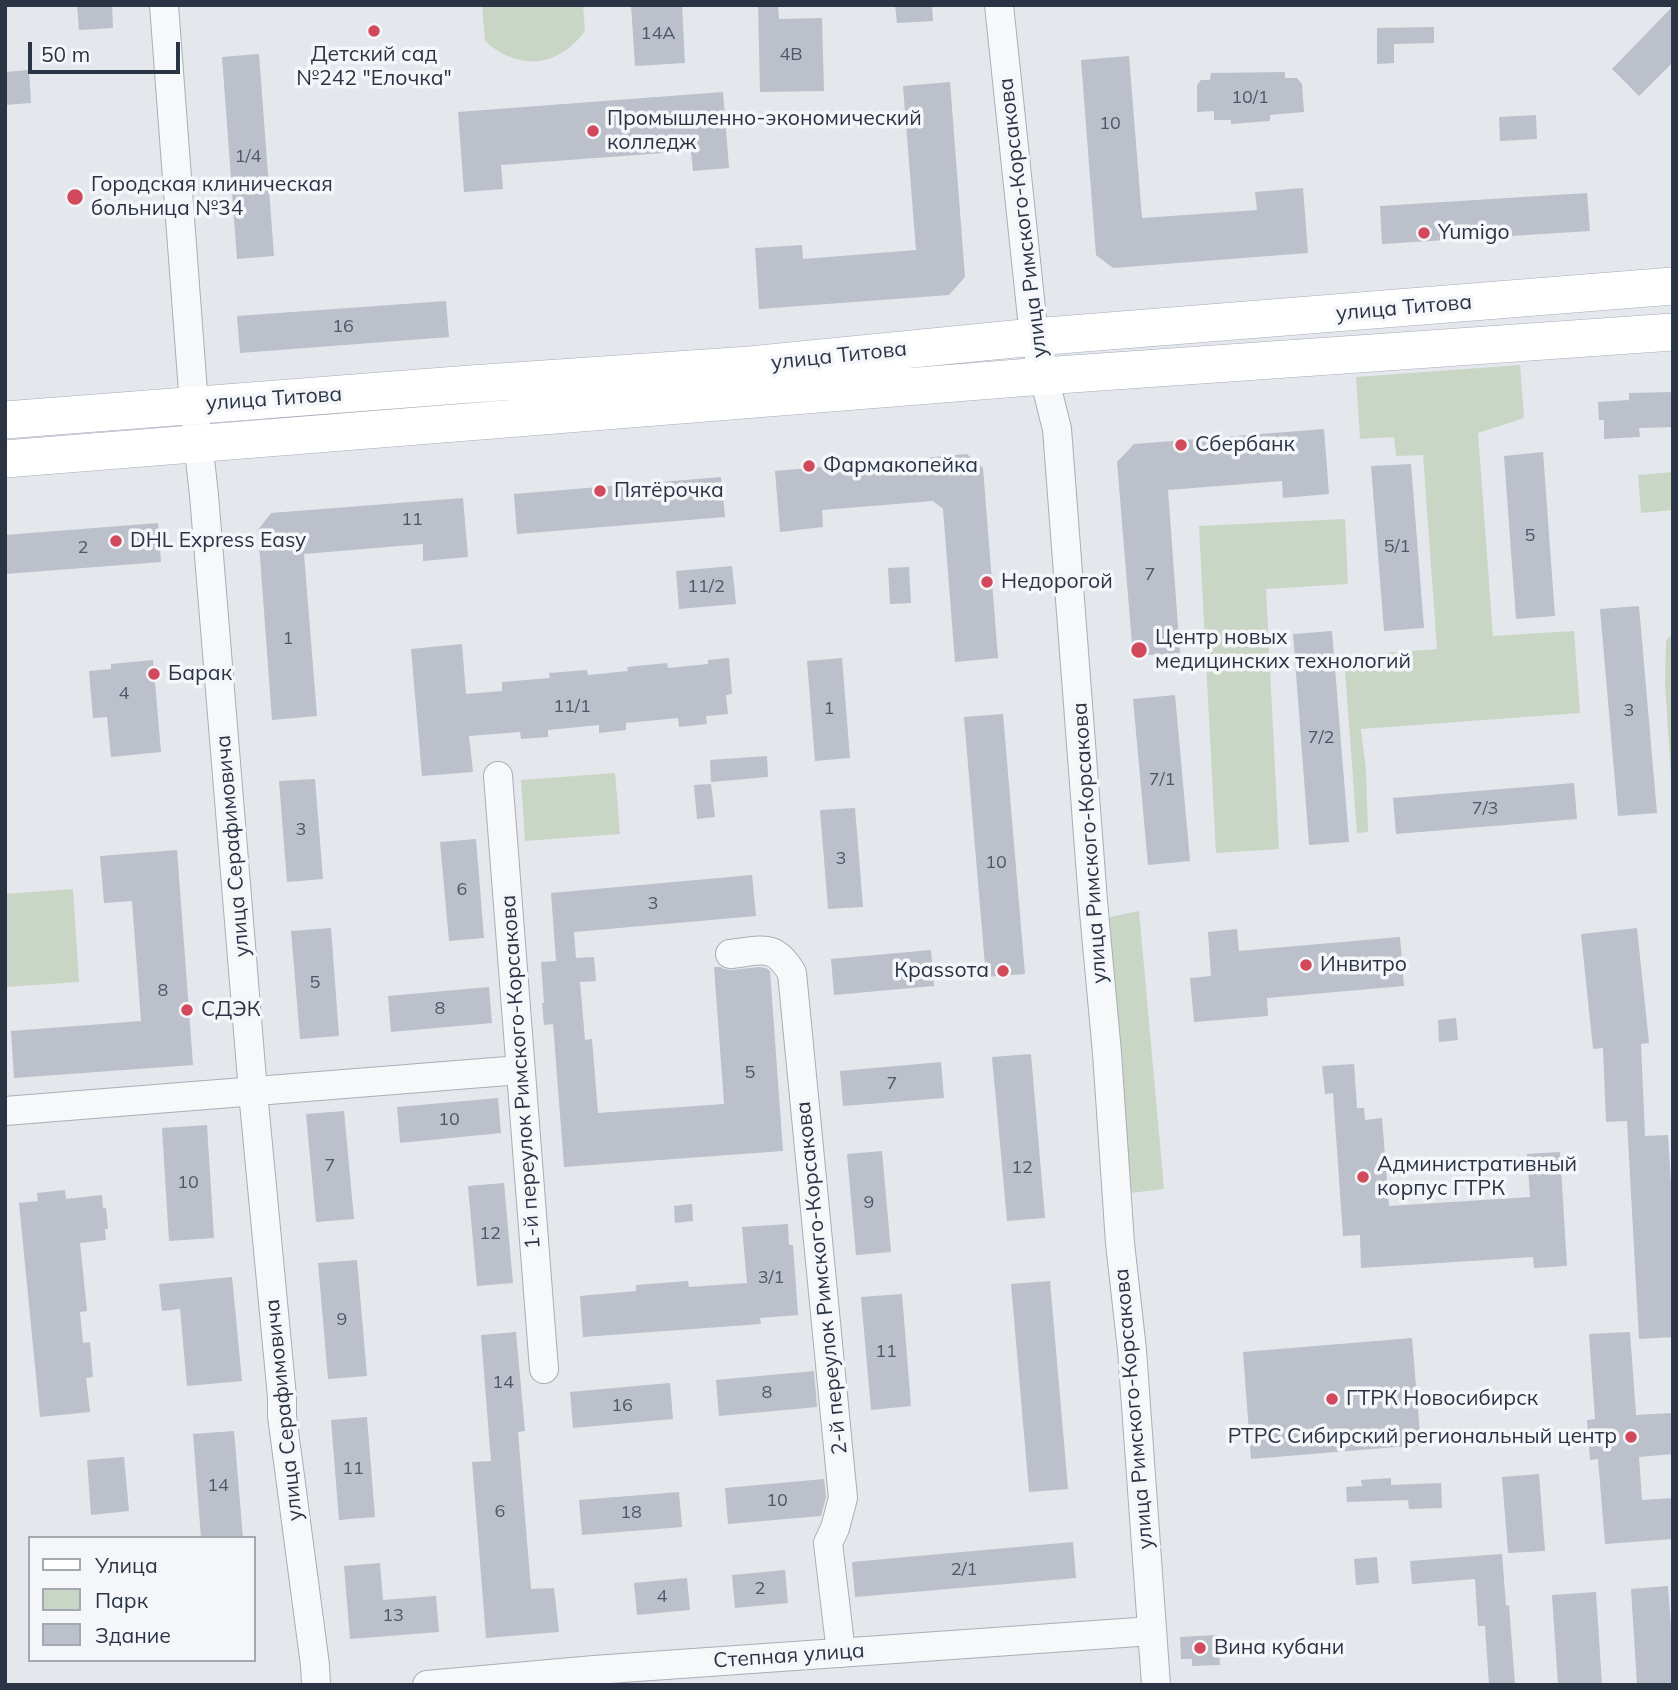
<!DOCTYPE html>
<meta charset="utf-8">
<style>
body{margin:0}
#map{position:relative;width:1678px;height:1690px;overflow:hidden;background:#e4e7ec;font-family:Mulish,sans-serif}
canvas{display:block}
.frame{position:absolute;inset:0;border:7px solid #2b3445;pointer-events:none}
.legend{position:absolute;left:28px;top:1536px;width:228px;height:126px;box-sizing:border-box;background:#f4f6f9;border:2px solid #a4a8b1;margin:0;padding:9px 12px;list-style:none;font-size:21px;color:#2b3445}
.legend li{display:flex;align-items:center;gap:14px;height:35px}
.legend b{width:35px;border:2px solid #a4a8b1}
.scale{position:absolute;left:28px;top:42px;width:152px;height:32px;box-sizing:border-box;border:4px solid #2b3445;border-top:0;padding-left:9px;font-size:21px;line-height:24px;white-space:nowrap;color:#2b3445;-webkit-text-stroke:5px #f4f6f9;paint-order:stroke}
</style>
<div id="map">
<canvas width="1678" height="1690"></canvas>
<div class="frame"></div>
<ul class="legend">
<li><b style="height:9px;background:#fff"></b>Улица</li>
<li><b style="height:19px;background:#c9d6c5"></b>Парк</li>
<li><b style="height:19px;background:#bbc0ca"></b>Здание</li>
</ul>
<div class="scale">50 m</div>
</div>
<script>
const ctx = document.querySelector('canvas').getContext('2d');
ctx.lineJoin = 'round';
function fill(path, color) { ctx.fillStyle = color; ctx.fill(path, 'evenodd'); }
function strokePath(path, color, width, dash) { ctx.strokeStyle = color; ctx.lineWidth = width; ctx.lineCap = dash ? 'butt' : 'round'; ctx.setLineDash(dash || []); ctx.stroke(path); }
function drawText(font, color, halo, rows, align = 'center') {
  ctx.font = font + ' Mulish,sans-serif'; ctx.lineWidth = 7; ctx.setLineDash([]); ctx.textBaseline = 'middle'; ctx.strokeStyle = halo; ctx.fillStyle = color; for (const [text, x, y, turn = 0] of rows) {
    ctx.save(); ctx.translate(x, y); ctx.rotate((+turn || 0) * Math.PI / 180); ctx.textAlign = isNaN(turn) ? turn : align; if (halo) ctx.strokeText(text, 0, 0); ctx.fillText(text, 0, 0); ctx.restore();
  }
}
const green = new Path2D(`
 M 482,5 L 583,5 L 585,31 C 558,68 518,71 485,41 Z
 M 1520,365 L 1524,418 L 1478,433 L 1493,636 L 1574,631 L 1580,713 L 1361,729 L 1366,771 L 1368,832 L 1357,833 L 1344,656 L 1437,649 L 1423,455 L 1396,456 L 1394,437 L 1360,439 L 1356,377 Z
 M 1673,472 L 1673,510 L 1641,513 L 1638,475 Z
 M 1345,519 L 1348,584 L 1266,589 L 1279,849 L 1216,853 L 1199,526 Z
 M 1673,632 L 1673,806 L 1665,684 L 1666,641 Z
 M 615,773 L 620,834 L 525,841 L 521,780 Z
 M 73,889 L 79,982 L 5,987 L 5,894 Z
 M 1139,911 L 1164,1189 L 1130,1193 L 1105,918 Z`);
const building = new Path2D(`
 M 77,5 L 112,5 L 113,28 L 79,30 Z
 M 631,5 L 682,5 L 685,63 L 635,66 Z
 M 758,5 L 778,5 L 779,19 L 822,18 L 824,91 L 760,92 Z
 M 895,5 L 932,5 L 933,21 L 897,23 Z
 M 1673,6 L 1673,62 L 1639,96 L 1612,69 Z
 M 1434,27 L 1434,43 L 1394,44 L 1394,63 L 1377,64 L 1377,28 Z
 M 259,54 L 274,256 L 237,259 L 222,57 Z
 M 1129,56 L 1142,218 L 1257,210 L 1255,192 L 1303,188 L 1308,253 L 1113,268 L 1096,255 L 1081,60 Z
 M 29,70 L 31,103 L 5,105 L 5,72 Z
 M 1285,72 L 1285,78 L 1297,78 L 1302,84 L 1304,112 L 1270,115 L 1270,121 L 1231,124 L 1231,120 L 1214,120 L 1214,111 L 1197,112 L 1197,85 L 1201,80 L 1210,80 L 1211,73 Z
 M 950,82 L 965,277 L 949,295 L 759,309 L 755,248 L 802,245 L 803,259 L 916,250 L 903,86 Z
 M 723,92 L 729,168 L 693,171 L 691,151 L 501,165 L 503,189 L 464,192 L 458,112 Z
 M 1536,115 L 1537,139 L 1500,141 L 1499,117 Z
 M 1587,193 L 1590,231 L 1382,244 L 1380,206 Z
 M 446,301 L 449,337 L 240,353 L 237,316 Z
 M 1673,392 L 1673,427 L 1639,428 L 1640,437 L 1604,439 L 1604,420 L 1599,420 L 1598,402 L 1629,400 L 1629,393 Z
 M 1324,429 L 1329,494 L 1283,498 L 1282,481 L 1168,490 L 1180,653 L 1133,656 L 1117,462 L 1134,444 Z
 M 1543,452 L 1555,616 L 1516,619 L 1504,456 Z
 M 967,454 L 983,468 L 998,658 L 955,662 L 943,509 L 933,501 L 822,510 L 823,527 L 780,532 L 775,471 Z
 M 1411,464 L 1424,628 L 1384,631 L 1371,466 Z
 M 721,477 L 725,517 L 517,534 L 514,494 Z
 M 463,498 L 468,557 L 423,561 L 423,544 L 304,554 L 317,716 L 272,720 L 258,530 L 271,513 Z
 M 158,523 L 161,562 L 5,574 L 5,535 Z
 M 732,566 L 736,604 L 679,609 L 676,571 Z
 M 909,567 L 911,603 L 890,604 L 888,568 Z
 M 1639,606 L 1657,813 L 1618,816 L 1600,609 Z
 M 1332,631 L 1349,842 L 1309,845 L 1293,634 Z
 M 462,644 L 466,694 L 502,691 L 502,682 L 550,678 L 549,673 L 587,670 L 588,675 L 628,671 L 627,667 L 667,663 L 668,668 L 708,664 L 708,660 L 729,658 L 732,694 L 726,695 L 728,714 L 706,716 L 707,724 L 679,727 L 678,718 L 626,723 L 626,730 L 599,733 L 599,725 L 548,730 L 548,737 L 521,739 L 520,732 L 469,736 L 473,772 L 422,776 L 411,649 Z
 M 842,658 L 850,758 L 815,761 L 807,661 Z
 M 153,660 L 161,752 L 111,757 L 107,717 L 93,718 L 89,671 L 111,669 L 111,664 Z
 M 1175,695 L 1190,861 L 1148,865 L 1133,699 Z
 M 1003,714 L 1025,974 L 986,977 L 964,717 Z
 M 767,756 L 768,777 L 711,782 L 710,760 Z
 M 315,779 L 323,879 L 287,882 L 279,781 Z
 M 1574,783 L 1577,819 L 1396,834 L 1393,798 Z
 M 711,784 L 715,817 L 697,819 L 694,785 Z
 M 855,808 L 863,907 L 828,909 L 820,810 Z
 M 476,839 L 484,938 L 449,941 L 440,842 Z
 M 177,850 L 193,1065 L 14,1078 L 11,1031 L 141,1021 L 132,901 L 104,903 L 100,856 Z
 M 752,875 L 756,916 L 574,932 L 576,958 L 594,957 L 596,981 L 580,982 L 585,1040 L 592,1039 L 598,1113 L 724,1104 L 714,967 L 720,967 L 724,969 L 731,970 L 759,967 L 766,968 L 770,971 L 783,1151 L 564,1167 L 553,1024 L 544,1025 L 542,1003 L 544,1003 L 541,962 L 556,961 L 551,893 Z
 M 331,928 L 339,1036 L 300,1039 L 291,931 Z
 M 1637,928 L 1649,1043 L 1641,1044 L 1645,1136 L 1668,1135 L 1673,1217 L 1673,1337 L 1639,1339 L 1627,1121 L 1606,1122 L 1603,1048 L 1593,1049 L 1581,934 Z
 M 1237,929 L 1239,951 L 1400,937 L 1404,986 L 1267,998 L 1268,1016 L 1194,1022 L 1190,978 L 1211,976 L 1208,932 Z
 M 931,950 L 934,986 L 834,995 L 831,959 Z
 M 489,987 L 492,1023 L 391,1032 L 388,996 Z
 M 1456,1018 L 1458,1040 L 1439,1042 L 1438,1020 Z
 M 1031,1054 L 1045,1218 L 1007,1221 L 992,1057 Z
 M 941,1062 L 944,1098 L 843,1106 L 840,1071 Z
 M 1354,1064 L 1357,1108 L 1364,1108 L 1365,1120 L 1382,1118 L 1389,1206 L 1530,1197 L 1527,1154 L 1560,1152 L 1567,1266 L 1534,1268 L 1533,1257 L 1361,1268 L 1360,1235 L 1343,1236 L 1333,1093 L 1325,1094 L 1322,1066 Z
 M 498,1098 L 501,1133 L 400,1143 L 397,1107 Z
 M 344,1111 L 354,1219 L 316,1222 L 306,1114 Z
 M 207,1125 L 214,1238 L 169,1241 L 162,1128 Z
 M 882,1151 L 891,1252 L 856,1255 L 847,1154 Z
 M 504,1183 L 513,1283 L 477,1286 L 468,1186 Z
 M 65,1190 L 66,1199 L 102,1195 L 103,1208 L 106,1208 L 108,1229 L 105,1229 L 106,1240 L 80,1243 L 87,1311 L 80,1312 L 83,1343 L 90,1342 L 93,1377 L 86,1378 L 90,1412 L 40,1417 L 19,1203 L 38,1201 L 37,1193 Z
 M 692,1204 L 693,1221 L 675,1223 L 674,1206 Z
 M 788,1224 L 789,1245 L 793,1245 L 798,1315 L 760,1318 L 761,1324 L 583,1337 L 580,1296 L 636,1291 L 636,1285 L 688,1281 L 689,1287 L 747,1283 L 742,1227 Z
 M 357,1260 L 367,1376 L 328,1379 L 318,1263 Z
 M 232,1277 L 242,1381 L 187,1386 L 180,1309 L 162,1311 L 159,1284 Z
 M 1050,1281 L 1068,1489 L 1029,1492 L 1011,1284 Z
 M 902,1294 L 911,1406 L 871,1410 L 861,1297 Z
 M 516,1332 L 525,1431 L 518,1432 L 531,1589 L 554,1588 L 559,1632 L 486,1638 L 472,1462 L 491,1461 L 481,1335 Z
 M 1630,1332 L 1636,1415 L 1673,1413 L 1673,1454 L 1639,1457 L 1642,1500 L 1673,1498 L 1673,1539 L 1605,1544 L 1598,1459 L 1590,1460 L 1587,1420 L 1595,1419 L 1589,1334 Z
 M 1412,1338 L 1421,1445 L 1251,1459 L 1243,1352 Z
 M 814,1371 L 817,1407 L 719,1416 L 716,1380 Z
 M 670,1383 L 673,1419 L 573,1428 L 570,1392 Z
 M 367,1417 L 375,1517 L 339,1520 L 331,1420 Z
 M 234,1431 L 243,1538 L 201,1538 L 193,1434 Z
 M 124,1457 L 129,1511 L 91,1515 L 87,1460 Z
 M 1539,1474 L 1545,1551 L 1508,1553 L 1502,1477 Z
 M 1391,1478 L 1391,1485 L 1441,1483 L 1442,1508 L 1409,1509 L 1408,1500 L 1347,1502 L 1346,1487 L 1362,1486 L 1361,1480 Z
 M 824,1479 L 826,1497 L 821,1516 L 728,1524 L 725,1488 Z
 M 679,1492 L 682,1527 L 582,1535 L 579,1500 Z
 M 1073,1542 L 1076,1578 L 855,1597 L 852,1562 Z
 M 1502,1554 L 1506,1606 L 1509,1605 L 1515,1685 L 1489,1685 L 1485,1626 L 1478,1626 L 1475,1579 L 1412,1584 L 1410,1561 Z
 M 1377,1557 L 1379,1583 L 1356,1585 L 1354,1559 Z
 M 380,1563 L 383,1600 L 436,1596 L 439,1632 L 350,1639 L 344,1566 Z
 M 785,1570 L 788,1603 L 735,1608 L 732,1575 Z
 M 687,1578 L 690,1610 L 637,1615 L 634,1583 Z
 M 1668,1586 L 1673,1654 L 1673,1685 L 1637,1685 L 1631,1589 Z
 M 1596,1592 L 1602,1685 L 1558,1685 L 1552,1595 Z
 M 1218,1635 L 1220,1665 L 1192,1666 L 1192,1659 L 1181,1659 L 1180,1637 Z`);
const minor = new Path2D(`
 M 164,5 L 194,405 L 204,495 L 253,1092 L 282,1397 L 282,1416 L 315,1665 L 316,1685
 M 999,5 L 1034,337 L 1057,429 L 1093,901 L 1107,1053 L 1120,1243 L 1132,1350 L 1156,1685
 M 498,776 L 544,1369
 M 730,954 C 761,951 774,942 792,973 L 843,1498 L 835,1528 L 828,1543 L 841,1653
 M 5,1111 L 520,1070
 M 427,1685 L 594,1670 L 1152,1631`);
const major = new Path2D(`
 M 5,420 L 471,384 L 750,365 L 1034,337 L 1673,286
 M 5,459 L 1043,376 L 1673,332`);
const markers = [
 [374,31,7,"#d1495b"],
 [593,131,7,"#d1495b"],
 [75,197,9,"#d1495b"],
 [1424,233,7,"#d1495b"],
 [1181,445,7,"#d1495b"],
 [809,466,7,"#d1495b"],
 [600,491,7,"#d1495b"],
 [116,541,7,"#d1495b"],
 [987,582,7,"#d1495b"],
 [1139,650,9,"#d1495b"],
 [154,674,7,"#d1495b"],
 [1306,965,7,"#d1495b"],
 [1003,971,7,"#d1495b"],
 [187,1010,7,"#d1495b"],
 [1363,1177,7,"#d1495b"],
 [1332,1399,7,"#d1495b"],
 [1631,1437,7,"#d1495b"],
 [1200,1648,7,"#d1495b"]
];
const numberNames = [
 ["14А",658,34],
 ["4В",791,55],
 ["10/1",1250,98],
 ["10",1110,124],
 ["1/4",248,157],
 ["16",343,327],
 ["11",412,520],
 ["5",1530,536],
 ["5/1",1397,547],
 ["2",83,548],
 ["7",1150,575],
 ["11/2",706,587],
 ["1",288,639],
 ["4",124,694],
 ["11/1",572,707],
 ["1",829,709],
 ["3",1629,711],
 ["7/2",1321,738],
 ["7/1",1162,780],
 ["7/3",1485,809],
 ["3",301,830],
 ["3",841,859],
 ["10",996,863],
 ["6",462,890],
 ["3",653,904],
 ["5",315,983],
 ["8",163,991],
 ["8",440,1009],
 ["5",750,1073],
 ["7",892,1084],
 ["10",449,1120],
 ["7",330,1166],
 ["12",1022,1168],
 ["10",188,1183],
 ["9",869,1203],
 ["12",490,1234],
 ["3/1",771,1278],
 ["9",342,1320],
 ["11",886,1352],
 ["14",503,1383],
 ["8",767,1393],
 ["16",622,1406],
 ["11",353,1469],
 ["14",218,1486],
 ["10",777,1501],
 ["6",500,1512],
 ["18",631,1513],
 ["2/1",964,1570],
 ["2",760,1589],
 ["4",662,1597],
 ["13",393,1616]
];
const poiNames = [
 ["Детский сад",374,55,"center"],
 ["№242 \"Елочка\"",374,79,"center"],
 ["Промышленно-экономический",607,119],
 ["колледж",607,143],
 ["Городская клиническая",91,185],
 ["больница №34",91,209],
 ["Yumigo",1438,233],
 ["Сбербанк",1195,445],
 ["Фармакопейка",823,466],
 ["Пятёрочка",614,491],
 ["DHL Express Easy",130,541],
 ["Недорогой",1001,582],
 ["Центр новых",1155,638],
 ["медицинских технологий",1155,662],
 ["Барак",168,674],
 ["Инвитро",1320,965],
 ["Краssота",989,971,"right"],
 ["СДЭК",201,1010],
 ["Административный",1377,1165],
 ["корпус ГТРК",1377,1189],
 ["ГТРК Новосибирск",1346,1399],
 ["РТРС Сибирский региональный центр",1617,1437,"right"],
 ["Вина кубани",1214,1648]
];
const streetNames = [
 ["улица Римского-Корсакова",1023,218,-97],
 ["улица Титова",1404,308,-5],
 ["улица Титова",839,356,-6],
 ["улица Титова",274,399,-4],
 ["улица Римского-Корсакова",1090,843,-94],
 ["улица Серафимовича",233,846,-95],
 ["1-й переулок Римского-Корсакова",521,1072,-94],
 ["2-й переулок Римского-Корсакова",822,1278,-96],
 ["улица Римского-Корсакова",1134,1409,-95],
 ["улица Серафимовича",284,1410,-96],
 ["Степная улица",789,1656,-4]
];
fill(green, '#c9d6c5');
fill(building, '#bbc0ca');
strokePath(minor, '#a9aeb7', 30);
strokePath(major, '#a3abb8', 38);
strokePath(minor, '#f7f8fa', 28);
strokePath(major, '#fff', 37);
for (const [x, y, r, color] of markers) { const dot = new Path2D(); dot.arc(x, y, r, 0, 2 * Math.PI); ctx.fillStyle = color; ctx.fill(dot); strokePath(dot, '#f4f6f9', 2.5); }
drawText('18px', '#4f5766', null, numberNames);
drawText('21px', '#2b3445', '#f4f6f9', poiNames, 'left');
drawText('21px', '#2b3445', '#f4f6f9', streetNames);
</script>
